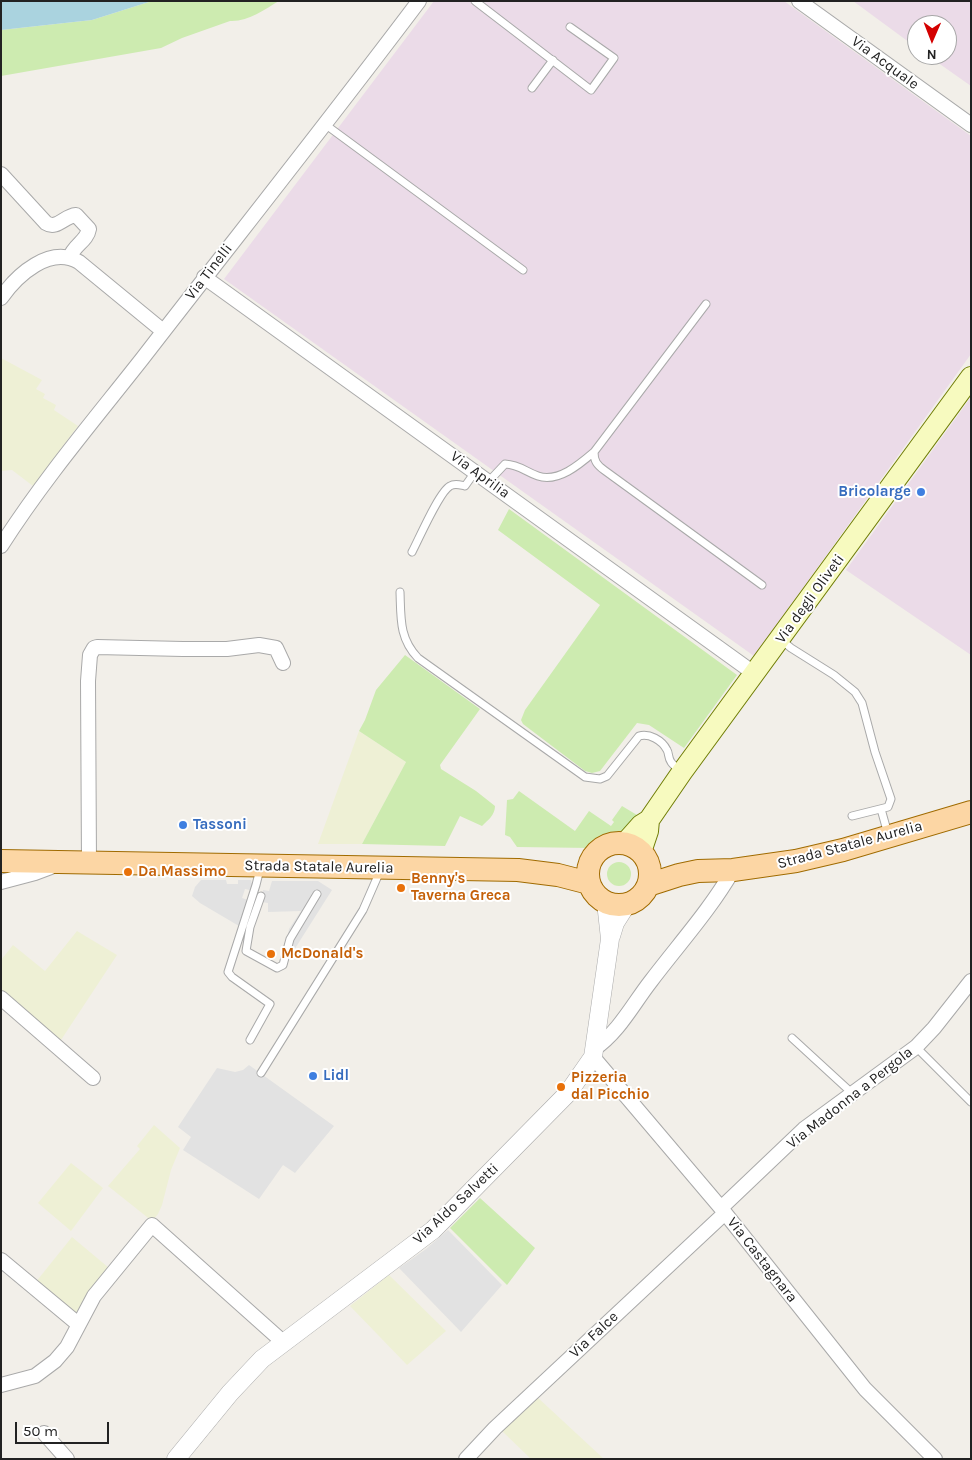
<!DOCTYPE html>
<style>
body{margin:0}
#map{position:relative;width:972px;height:1460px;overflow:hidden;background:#f2efe9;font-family:Karla,sans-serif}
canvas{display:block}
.frame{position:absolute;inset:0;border:2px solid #222;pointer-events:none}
.north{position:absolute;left:907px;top:15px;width:50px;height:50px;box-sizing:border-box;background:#fff;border:1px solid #a7a7a7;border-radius:50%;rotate:181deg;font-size:14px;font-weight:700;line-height:20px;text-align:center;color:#222}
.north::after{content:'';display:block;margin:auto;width:18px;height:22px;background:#d40000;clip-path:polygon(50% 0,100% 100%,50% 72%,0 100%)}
.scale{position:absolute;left:15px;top:1422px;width:94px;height:22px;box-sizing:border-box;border:2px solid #222;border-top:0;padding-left:6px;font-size:15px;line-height:18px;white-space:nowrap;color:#222;-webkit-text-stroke:4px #fff;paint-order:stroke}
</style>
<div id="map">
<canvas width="972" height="1460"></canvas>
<div class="frame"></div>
<div class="north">N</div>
<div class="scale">50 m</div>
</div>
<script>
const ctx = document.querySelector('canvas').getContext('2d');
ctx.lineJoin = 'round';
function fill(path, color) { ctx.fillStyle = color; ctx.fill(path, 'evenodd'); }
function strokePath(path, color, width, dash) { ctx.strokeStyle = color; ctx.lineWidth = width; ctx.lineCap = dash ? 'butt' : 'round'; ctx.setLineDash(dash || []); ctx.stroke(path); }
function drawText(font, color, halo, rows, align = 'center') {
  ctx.font = font + ' Karla,sans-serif'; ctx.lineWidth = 4; ctx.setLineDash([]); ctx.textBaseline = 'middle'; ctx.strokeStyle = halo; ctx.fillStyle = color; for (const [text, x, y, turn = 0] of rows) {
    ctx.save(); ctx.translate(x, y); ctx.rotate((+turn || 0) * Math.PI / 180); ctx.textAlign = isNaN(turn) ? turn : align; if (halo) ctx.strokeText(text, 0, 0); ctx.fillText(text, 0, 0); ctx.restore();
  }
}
const industrial = new Path2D(`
 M 434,1 L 784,1 L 971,136 L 971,354 L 754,656 L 224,279 Z
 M 853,1 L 971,1 L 971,86 L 927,55 L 947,55 L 947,25 L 917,25 L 917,48 Z
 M 971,397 L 971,655 L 846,570 Z`);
const farmland = new Path2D(`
 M 1,358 L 42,380 L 36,389 L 45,394 L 43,398 L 56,405 L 54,410 L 78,426 L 33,486 L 12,470 L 1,471 Z
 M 359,731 L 406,762 L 362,844 L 318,844 Z
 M 77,931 L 117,955 L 59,1043 L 1,994 L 1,960 L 13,945 L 45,971 Z
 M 154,1125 L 180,1148 L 171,1170 L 162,1205 L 158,1214 L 152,1221 L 108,1186 L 140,1149 L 137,1146 Z
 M 71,1163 L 103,1188 L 71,1231 L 38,1203 Z
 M 72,1237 L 109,1268 L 75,1316 L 35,1283 Z
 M 389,1275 L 446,1331 L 407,1365 L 350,1306 Z
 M 536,1396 L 604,1459 L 531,1459 L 502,1431 Z`);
const grass = new Path2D(`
 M 152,1 L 279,1 C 265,9 248,22 230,21 L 182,38 L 161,48 L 1,76 L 1,30 L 92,20 Z
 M 509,509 L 737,675 L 684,748 L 649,725 L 637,723 L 600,771 L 592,773 L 585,771 L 523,724 L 521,720 L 525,710 L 600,605 L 498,530 Z
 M 405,655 L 480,709 L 440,765 L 441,769 L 476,791 L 495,806 C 495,815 488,820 482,826 L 460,816 L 445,846 L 362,844 L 406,762 L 359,731 L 365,720 L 376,690 Z
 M 519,791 L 575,831 L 589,811 L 611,826 L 614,822 L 612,820 L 622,806 L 637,815 L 624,834 L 600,840 L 591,848 L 517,847 L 510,837 L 505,835 L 507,800 L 513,799 Z
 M607 874a12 12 0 1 1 24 0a12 12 0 1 1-24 0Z
 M 480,1198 L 535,1248 L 507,1285 L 450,1228 Z`);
const parking = new Path2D(`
 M 201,880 L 226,880 L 227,884 L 238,884 L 238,880 L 251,880 L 252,884 L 250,890 L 245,889 L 242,898 L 248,900 L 239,926 L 200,903 L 192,896 L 195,887 Z
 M 272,881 L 318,881 L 332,890 L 289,958 L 284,956 L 289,929 L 301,911 L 268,912 L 268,903 L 262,902 L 263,890 L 269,891 Z
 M 249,1065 L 334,1126 L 295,1173 L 283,1165 L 259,1199 L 183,1150 L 191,1137 L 178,1127 L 217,1068 L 235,1072 L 243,1070 Z
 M 448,1230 L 502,1285 L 461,1332 L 399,1268 L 426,1249 Z`);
const water = new Path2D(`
 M 1,1 L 152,1 L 92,20 L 1,30 Z`);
const service = new Path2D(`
 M 475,1 L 591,90 L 614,58 L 570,27
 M 532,88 L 553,60
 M 326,125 L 523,270
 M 706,304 L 594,452 C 594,461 597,465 604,470 L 762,585
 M 489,481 L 505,464 C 520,465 524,471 538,476 C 558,483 580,464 594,452
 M 412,552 C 419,539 439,492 450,486 C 455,483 460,485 465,486 L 475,472
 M 400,592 C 401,618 399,638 418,658 L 585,777 L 600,779 L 607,776 L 639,736 C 649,733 662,740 667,750 C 669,753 668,758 671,762 C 673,765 677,768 680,770
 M 780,639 L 791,648 L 834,675 L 855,692 L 862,703 L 875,752 L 891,799 L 888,807 L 852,816
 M 881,809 L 888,834
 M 261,896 L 250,927 L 246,951 L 277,968 L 283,965 L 290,939 L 317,894
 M 792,1038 L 853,1094
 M 250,1040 L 270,1004 L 232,977 L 228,972 L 256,885 L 260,869
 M 916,1047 L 971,1102
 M 261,1073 L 363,910 L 380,871`);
const minor = new Path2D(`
 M 799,1 L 971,125
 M 1,174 L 46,223 C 57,230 64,216 76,215 L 89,229 C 87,241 74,245 70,257
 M 204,277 L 755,674
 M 1,298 C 17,275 50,245 79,262 L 163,331
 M 1,546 C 43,480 94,420 142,359 C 234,240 328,122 419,1
 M 89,864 L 88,681 L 90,655 L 94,648 L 97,647 L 183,649 L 227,649 L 259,645 L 276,648 L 283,663
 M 1,882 L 35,873 L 51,867
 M 1,998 L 93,1078
 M 594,1049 C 619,1032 633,1004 651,981 C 679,944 710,910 733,870
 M 593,1057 L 721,1208 L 865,1389 L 935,1459
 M 721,1208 L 804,1129 L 916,1047 L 934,1028 L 971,981
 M 1,1260 L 78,1324
 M 1,1385 L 35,1376 L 55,1361 L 67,1347 L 94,1296 L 152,1225 L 283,1342
 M 44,1433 L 67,1459
 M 466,1459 L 495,1428 L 725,1213`);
const tertiary = new Path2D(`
 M 611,936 L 615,923 L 627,904
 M 176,1459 L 230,1393 L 262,1359 L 433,1230 L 568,1093 L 593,1057 L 610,939 L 606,902`);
const secondary = new Path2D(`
 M 625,843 L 641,825 L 649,820 L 682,772 L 971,377
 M 641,852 L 648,831 L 649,820`);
const primary = new Path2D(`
 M588 874a31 31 0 1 1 62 0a31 31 0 1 1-62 0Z
 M 1,861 L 518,870 L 558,875 L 589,883
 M 648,885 L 679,875 L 698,871 L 733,870 L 796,861 L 843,850 L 971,812`);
const markers = [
 [921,492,5,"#3f7fe0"],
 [183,825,5,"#3f7fe0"],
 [128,872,5,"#e8710a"],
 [401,888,5,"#e8710a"],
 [271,954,5,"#e8710a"],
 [313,1076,5,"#3f7fe0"],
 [561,1087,5,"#e8710a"]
];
const streetNames = [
 ["Via Acquale",885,63,36],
 ["Via Tinelli",209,272,-52],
 ["Via Aprilia",480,475,36],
 ["Via degli Oliveti",810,599,-54],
 ["Strada Statale Aurelia",850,845,-15],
 ["Strada Statale Aurelia",319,867,1],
 ["Via Madonna a Pergola",850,1098,-38],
 ["Via Aldo Salvetti",456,1204,-43],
 ["Via Castagnara",762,1260,52],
 ["Via Falce",594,1335,-43]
];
const shopNames = [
 ["Bricolarge",911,492,"right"],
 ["Tassoni",193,825],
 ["Lidl",323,1076]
];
const foodNames = [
 ["Da Massimo",138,872],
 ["Benny's",411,879],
 ["Taverna Greca",411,896],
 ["McDonald's",281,954],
 ["Pizzeria",571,1078],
 ["dal Picchio",571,1095]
];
fill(industrial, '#ebdbe8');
fill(farmland, '#eef0d5');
fill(grass, '#cdebb0');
fill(parking, '#e2e2e2');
fill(water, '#aad3df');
strokePath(service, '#a9a9a9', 9);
strokePath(minor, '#a9a9a9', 16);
strokePath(tertiary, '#a9a9a9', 19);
strokePath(secondary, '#707d05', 22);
strokePath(primary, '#a06b00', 24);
strokePath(service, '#fff', 7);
strokePath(minor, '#fff', 14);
strokePath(tertiary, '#fff', 18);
strokePath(secondary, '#f7fabf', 20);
strokePath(primary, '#fcd6a4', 22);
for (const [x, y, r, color] of markers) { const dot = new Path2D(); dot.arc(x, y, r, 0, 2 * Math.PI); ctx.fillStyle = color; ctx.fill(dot); strokePath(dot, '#fff', 2); }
drawText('15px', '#222', '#fff', streetNames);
drawText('bold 15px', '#366cbe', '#fff', shopNames, 'left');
drawText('bold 15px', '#c56008', '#fff', foodNames, 'left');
</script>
